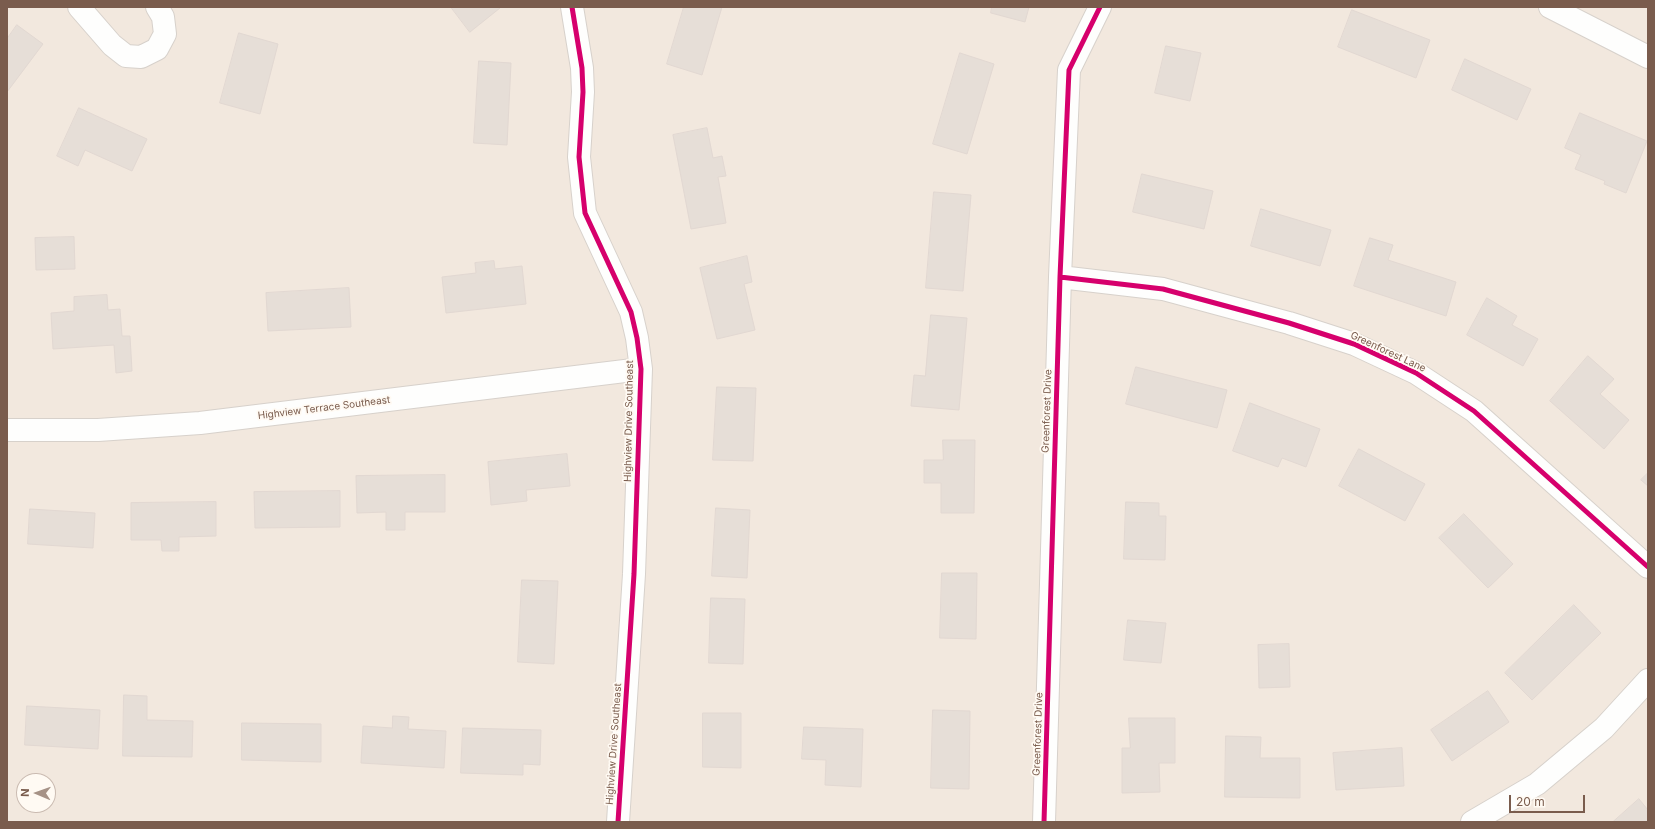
<!DOCTYPE html>
<style>
body{margin:0}
#map{position:relative;width:1655px;height:829px;overflow:hidden;background:#f9f5f0;font-family:Inter,sans-serif}
canvas{display:block}
.frame{position:absolute;inset:0;border:8px solid #7a5c4d;pointer-events:none}
.north{position:absolute;left:16px;top:773px;width:40px;height:40px;box-sizing:border-box;background:#fffaf3;border:1px solid #cabbb1;border-radius:50%;rotate:272deg;font-size:11px;font-weight:700;line-height:16px;text-align:center;color:#7a5c4d}
.north::after{content:'';display:block;margin:auto;width:14px;height:18px;background:#a69286;clip-path:polygon(50% 0,100% 100%,50% 72%,0 100%)}
.scale{position:absolute;left:1509px;top:795px;width:76px;height:18px;box-sizing:border-box;border:2px solid #7a5c4d;border-top:0;padding-left:5px;font-size:12px;line-height:14px;white-space:nowrap;color:#7a5c4d;-webkit-text-stroke:3px #fffaf3;paint-order:stroke}
</style>
<div id="map">
<canvas width="1655" height="829"></canvas>
<div class="frame"></div>
<div class="north">N</div>
<div class="scale">20 m</div>
</div>
<script>
const ctx = document.querySelector('canvas').getContext('2d');
ctx.lineJoin = 'round';
function fill(path, color) { ctx.fillStyle = color; ctx.fill(path, 'evenodd'); }
function strokePath(path, color, width, dash) { ctx.strokeStyle = color; ctx.lineWidth = width; ctx.lineCap = dash ? 'butt' : 'round'; ctx.setLineDash(dash || []); ctx.stroke(path); }
function drawText(font, color, halo, rows, align = 'center') {
  ctx.font = font + ' Inter,sans-serif'; ctx.lineWidth = 3.5; ctx.setLineDash([]); ctx.textBaseline = 'middle'; ctx.strokeStyle = halo; ctx.fillStyle = color; for (const [text, x, y, turn = 0] of rows) {
    ctx.save(); ctx.translate(x, y); ctx.rotate((+turn || 0) * Math.PI / 180); ctx.textAlign = isNaN(turn) ? turn : align; if (halo) ctx.strokeText(text, 0, 0); ctx.fillText(text, 0, 0); ctx.restore();
  }
}
const residential = new Path2D(`
 M 7,7 L 1648,7 L 1648,822 L 7,822 ZM 24,781 L 48,781 L 48,805 L 24,805 Z`);
const building = new Path2D(`
 M 451,7 L 499,7 L 500,8 L 470,32 Z
 M 684,7 L 722,7 L 702,75 L 667,64 Z
 M 992,7 L 1029,7 L 1025,22 L 991,13 Z
 M 1352,10 L 1430,40 L 1416,78 L 1338,47 Z
 M 17,25 L 43,44 L 7,92 L 7,39 Z
 M 239,33 L 278,44 L 260,114 L 220,103 Z
 M 1166,46 L 1201,53 L 1190,101 L 1155,93 Z
 M 960,53 L 994,64 L 967,154 L 933,144 Z
 M 1465,59 L 1531,89 L 1517,120 L 1452,90 Z
 M 479,61 L 511,63 L 507,145 L 474,143 Z
 M 79,108 L 147,139 L 132,171 L 85,150 L 78,166 L 57,156 Z
 M 1580,113 L 1647,141 L 1626,193 L 1604,184 L 1605,181 L 1575,169 L 1581,155 L 1565,148 Z
 M 707,128 L 713,158 L 722,156 L 726,176 L 718,177 L 726,223 L 691,229 L 673,135 Z
 M 1142,174 L 1213,191 L 1204,229 L 1133,212 Z
 M 934,192 L 971,195 L 963,291 L 926,288 Z
 M 1261,209 L 1331,230 L 1320,266 L 1251,246 Z
 M 74,237 L 75,269 L 36,270 L 35,238 Z
 M 1370,238 L 1393,245 L 1388,260 L 1456,282 L 1446,316 L 1354,286 Z
 M 747,256 L 752,282 L 744,284 L 755,330 L 717,339 L 700,268 Z
 M 494,261 L 495,269 L 522,266 L 526,304 L 446,313 L 442,277 L 476,273 L 475,263 Z
 M 349,288 L 351,327 L 268,331 L 266,293 Z
 M 107,295 L 108,310 L 120,309 L 122,336 L 130,336 L 132,371 L 116,373 L 114,345 L 53,349 L 51,313 L 74,311 L 74,297 Z
 M 1487,298 L 1517,316 L 1512,325 L 1538,339 L 1523,366 L 1467,335 Z
 M 931,315 L 967,318 L 959,410 L 911,406 L 914,375 L 925,376 Z
 M 1588,356 L 1614,379 L 1600,394 L 1629,420 L 1604,449 L 1550,401 Z
 M 1136,367 L 1227,390 L 1217,428 L 1126,404 Z
 M 717,387 L 756,388 L 753,461 L 713,460 Z
 M 1250,403 L 1320,429 L 1306,467 L 1282,458 L 1278,467 L 1233,451 Z
 M 943,440 L 975,440 L 974,513 L 941,513 L 941,483 L 924,483 L 924,460 L 943,460 Z
 M 1359,449 L 1425,484 L 1405,521 L 1339,486 Z
 M 567,454 L 570,486 L 526,490 L 527,501 L 491,505 L 488,462 Z
 M 1648,473 L 1648,486 L 1641,480 Z
 M 445,475 L 445,512 L 405,512 L 405,530 L 386,530 L 386,512 L 357,513 L 356,476 Z
 M 340,491 L 340,527 L 255,528 L 254,492 Z
 M 216,502 L 216,536 L 179,537 L 179,551 L 162,551 L 161,540 L 131,540 L 131,503 Z
 M 1126,502 L 1159,503 L 1159,516 L 1166,516 L 1165,560 L 1124,559 Z
 M 716,508 L 750,510 L 747,578 L 712,576 Z
 M 30,509 L 95,513 L 93,548 L 28,544 Z
 M 1464,514 L 1513,564 L 1488,588 L 1439,538 Z
 M 942,573 L 977,573 L 976,639 L 940,638 Z
 M 522,580 L 558,581 L 554,664 L 518,662 Z
 M 711,598 L 745,599 L 743,664 L 709,663 Z
 M 1574,605 L 1601,633 L 1532,700 L 1505,673 Z
 M 1128,620 L 1166,623 L 1161,663 L 1124,660 Z
 M 1289,644 L 1290,687 L 1259,688 L 1258,645 Z
 M 1488,691 L 1509,722 L 1452,761 L 1431,730 Z
 M 124,695 L 147,696 L 147,720 L 193,721 L 192,757 L 123,756 Z
 M 27,706 L 100,710 L 98,749 L 25,745 Z
 M 933,710 L 970,711 L 969,789 L 931,788 Z
 M 703,713 L 741,713 L 741,768 L 703,767 Z
 M 393,716 L 409,717 L 408,729 L 446,731 L 444,768 L 361,763 L 363,726 L 392,728 Z
 M 1129,718 L 1175,718 L 1175,763 L 1159,763 L 1160,792 L 1122,793 L 1122,748 L 1130,748 Z
 M 242,723 L 321,724 L 321,762 L 242,760 Z
 M 804,727 L 863,729 L 861,787 L 825,785 L 826,760 L 802,759 Z
 M 463,728 L 541,730 L 540,765 L 523,764 L 523,775 L 461,773 Z
 M 1226,736 L 1261,737 L 1260,758 L 1300,758 L 1300,798 L 1225,797 Z
 M 1402,748 L 1404,786 L 1336,790 L 1333,753 Z
 M 1639,799 L 1648,810 L 1648,822 L 1613,822 Z`);
const minor = new Path2D(`
 M 79,7 L 112,45 L 126,56 L 141,57 L 157,49 L 165,34 L 163,17 L 157,7
 M 572,7 L 582,68 L 583,92 L 579,157 L 585,213 L 631,312 L 637,338 L 641,369 L 634,574 L 618,822
 M 1550,7 L 1648,57
 M 1060,277 L 1163,289 L 1289,323 L 1354,344 L 1416,373 L 1474,411 L 1648,567
 M 7,430 L 98,430 L 200,423 L 641,369
 M 1044,822 L 1060,277 L 1069,70 L 1100,7
 M 1472,822 L 1537,784 L 1604,728 L 1648,680`);
const cycleway = new Path2D(`
 M 572,7 L 582,68 L 583,92 L 579,157 L 585,213 L 631,312 L 637,338 L 641,369 L 634,574 L 618,822
 M 1060,277 L 1163,289 L 1289,323 L 1354,344 L 1416,373 L 1474,411 L 1648,567
 M 1044,822 L 1060,277 L 1069,70 L 1100,7`);
const streetNames = [
 ["Greenforest Lane",1388,352,25],
 ["Highview Terrace Southeast",324,408,-7],
 ["Greenforest Drive",1047,411,-88],
 ["Highview Drive Southeast",629,421,-89],
 ["Greenforest Drive",1038,734,-88],
 ["Highview Drive Southeast",614,744,-86]
];
fill(residential, '#f2e8de');
fill(building, '#e6ded7');
strokePath(building, '#e2d8d2', 1);
strokePath(minor, '#d7d1cb', 24);
strokePath(minor, '#fefefd', 22);
strokePath(cycleway, '#d6006c', 5);
drawText('10px', '#7a5c4d', '#fffaf3', streetNames);
</script>
